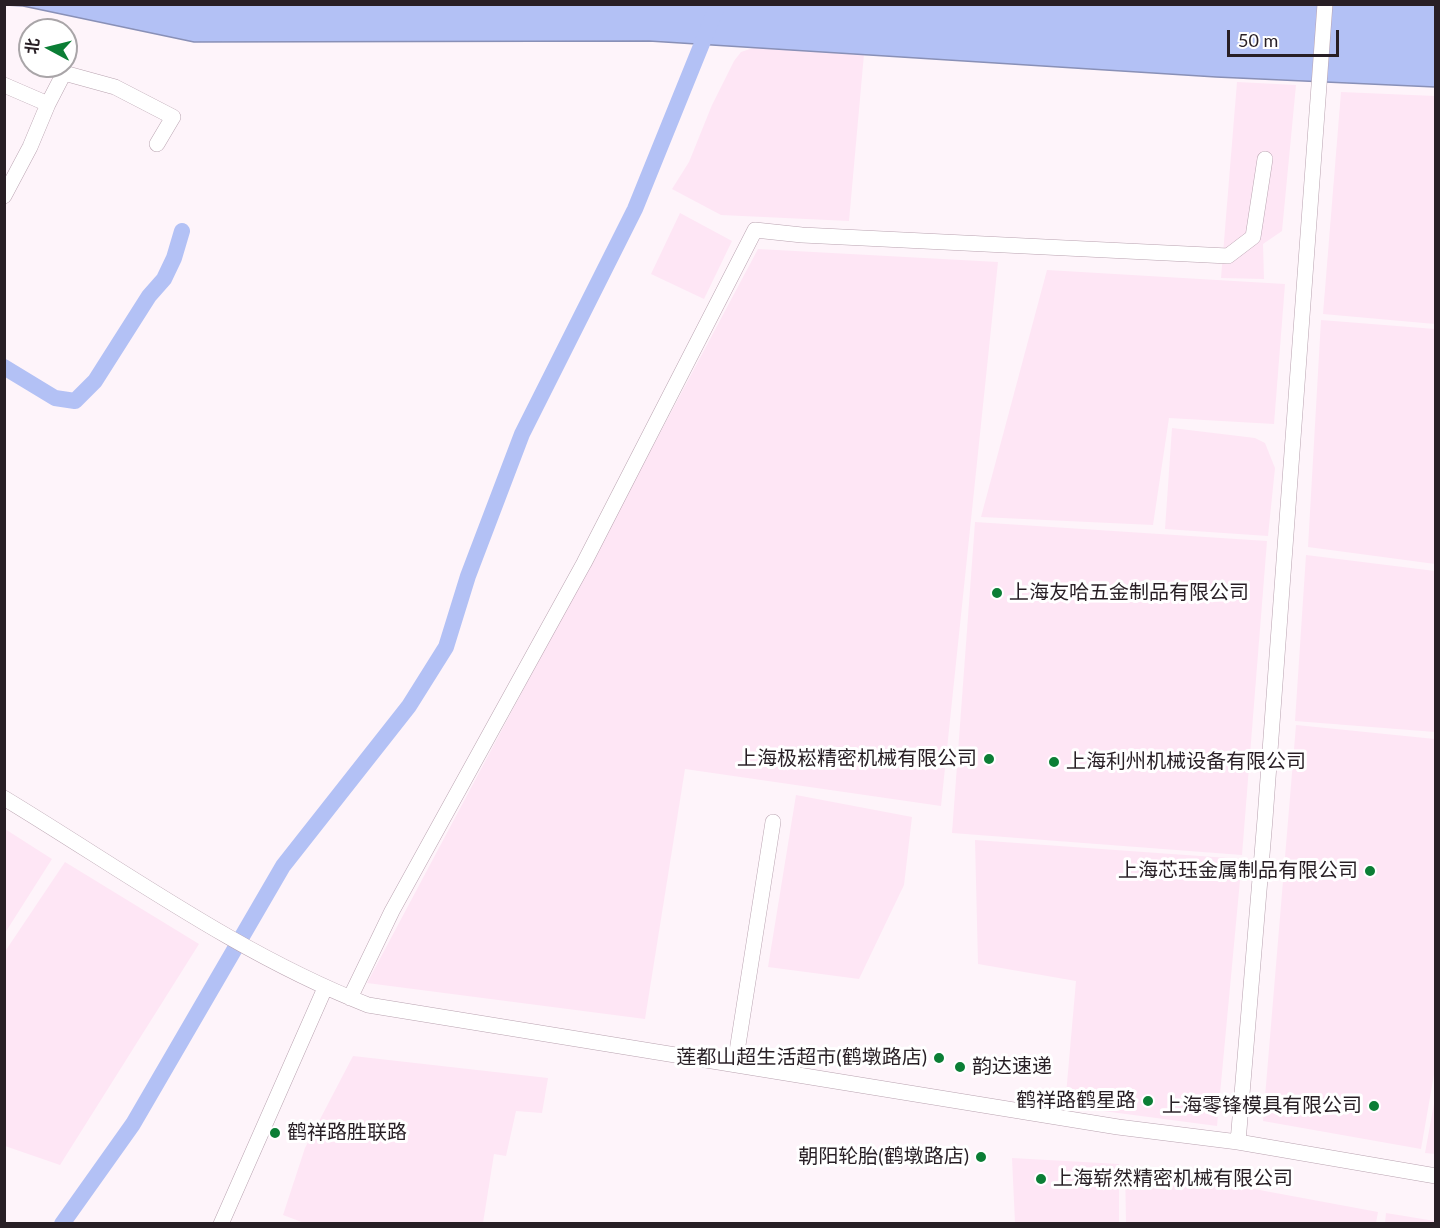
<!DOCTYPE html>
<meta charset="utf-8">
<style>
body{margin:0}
#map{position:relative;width:1440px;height:1228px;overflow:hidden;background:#fef4fa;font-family:Lato,"Noto Sans SC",sans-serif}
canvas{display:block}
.frame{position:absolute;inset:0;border:6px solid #281f25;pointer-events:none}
.north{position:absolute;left:18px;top:18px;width:60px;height:60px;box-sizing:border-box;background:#fff;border:2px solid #a9a5a8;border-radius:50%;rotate:277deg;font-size:16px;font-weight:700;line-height:24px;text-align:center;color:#281f25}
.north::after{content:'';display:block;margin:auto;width:21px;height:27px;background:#0b7e35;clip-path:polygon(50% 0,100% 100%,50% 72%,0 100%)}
.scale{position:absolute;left:1227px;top:30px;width:112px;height:27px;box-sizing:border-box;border:3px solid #281f25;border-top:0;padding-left:8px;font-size:18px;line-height:21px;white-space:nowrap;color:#281f25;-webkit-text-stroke:4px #fff;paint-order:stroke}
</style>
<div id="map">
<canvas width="1440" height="1228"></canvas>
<div class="frame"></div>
<div class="north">北</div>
<div class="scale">50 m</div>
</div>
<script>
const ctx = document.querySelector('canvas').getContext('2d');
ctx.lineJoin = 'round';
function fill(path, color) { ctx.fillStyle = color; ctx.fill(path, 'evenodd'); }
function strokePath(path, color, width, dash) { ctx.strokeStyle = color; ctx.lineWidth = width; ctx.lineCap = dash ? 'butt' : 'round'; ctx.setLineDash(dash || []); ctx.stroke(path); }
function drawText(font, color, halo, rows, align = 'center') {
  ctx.font = font + ' Lato,"Noto Sans SC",sans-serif'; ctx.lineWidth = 6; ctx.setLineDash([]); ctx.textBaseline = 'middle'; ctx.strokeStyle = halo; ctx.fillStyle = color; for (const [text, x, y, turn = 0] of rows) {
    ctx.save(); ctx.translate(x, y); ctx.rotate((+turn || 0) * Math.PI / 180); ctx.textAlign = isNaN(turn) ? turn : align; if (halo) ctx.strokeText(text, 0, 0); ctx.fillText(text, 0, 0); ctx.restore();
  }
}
const built = new Path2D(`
 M 756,47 L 864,54 L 849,221 L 721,215 L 672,189 L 689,162 L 712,105 L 734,61 L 741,52 Z
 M 1237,82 L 1296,85 L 1282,231 L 1263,244 L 1264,279 L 1221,278 Z
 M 1341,92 L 1435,96 L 1435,324 L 1323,314 Z
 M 680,213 L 732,241 L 704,299 L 651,274 Z
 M 758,249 L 998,262 L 941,806 L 685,769 L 645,1019 L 367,983 Z
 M 1047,270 L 1285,284 L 1274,424 L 1169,418 L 1153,525 L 981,517 Z
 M 1321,320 L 1435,329 L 1435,564 L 1308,547 Z
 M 1172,428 L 1255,438 L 1265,443 L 1275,468 L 1268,536 L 1165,529 Z
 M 975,522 L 1267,541 L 1242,855 L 952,833 Z
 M 1306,555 L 1435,571 L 1435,732 L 1295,721 Z
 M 1296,725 L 1435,739 L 1436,1063 L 1421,1149 L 1263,1121 Z
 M 796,795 L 912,817 L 904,885 L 859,979 L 768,967 Z
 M 5,829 L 52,859 L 5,933 Z
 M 975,840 L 1242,859 L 1217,1126 L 1065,1106 L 1076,981 L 978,964 Z
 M 65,862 L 199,944 L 60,1165 L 5,1146 L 4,953 Z
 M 353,1056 L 548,1078 L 542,1113 L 516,1111 L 506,1156 L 494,1154 L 483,1223 L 307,1224 L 283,1215 L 305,1148 Z
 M 1435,1098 L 1436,1154 L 1435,1154 L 1425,1153 Z
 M 1012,1158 L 1119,1164 L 1119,1223 L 1015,1223 Z
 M 1125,1165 L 1378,1212 L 1376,1223 L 1126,1223 Z
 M 1386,1213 L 1435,1221 L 1435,1223 L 1385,1223 Z`);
const water = new Path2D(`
 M 5,5 L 1435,5 L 1435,87 L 1216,77 L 649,41 L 194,42 L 23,6 Z`);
const canal = new Path2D(`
 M 4,367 L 55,398 L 75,401 L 95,381 L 149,296 L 164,279 L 174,258 L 182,231
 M 62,1224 L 133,1124 L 283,866 L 409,706 L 446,647 L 468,576 L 522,434 L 635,209 L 718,4`);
const minor = new Path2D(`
 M 4,85 L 48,104 L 30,147 L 4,196
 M 48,104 L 64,73 L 115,87 L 173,117 L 157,144
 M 4,798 C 123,870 238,954 368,1005 L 1118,1127 L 1238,1142 L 1436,1176
 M 350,998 L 392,911 L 584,563 L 755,230 L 802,235 L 1228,256 L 1253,237 L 1265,159
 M 735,1064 L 773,822
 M 1238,1142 L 1265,819 L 1325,4
 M 221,1224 L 325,988`);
const markers = [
 [997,593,6,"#0b7e35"],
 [989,759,6,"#0b7e35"],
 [1054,762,6,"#0b7e35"],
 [1370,871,6,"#0b7e35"],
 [939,1058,6,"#0b7e35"],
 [960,1067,6,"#0b7e35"],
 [1148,1101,6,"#0b7e35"],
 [1374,1106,6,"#0b7e35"],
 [275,1133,6,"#0b7e35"],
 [981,1157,6,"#0b7e35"],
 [1041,1179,6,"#0b7e35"]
];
const poiNames = [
 ["上海友哈五金制品有限公司",1009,593,"left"],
 ["上海极崧精密机械有限公司",977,759],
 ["上海利州机械设备有限公司",1066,762,"left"],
 ["上海芯珏金属制品有限公司",1358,871],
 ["莲都山超生活超市(鹤墩路店)",927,1058],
 ["韵达速递",972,1067,"left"],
 ["鹤祥路鹤星路",1136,1101],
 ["上海零锋模具有限公司",1362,1106],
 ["鹤祥路胜联路",287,1133,"left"],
 ["朝阳轮胎(鹤墩路店)",969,1157],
 ["上海崭然精密机械有限公司",1053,1179,"left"]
];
fill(built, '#fee6f5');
fill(water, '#b3c1f5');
strokePath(water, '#8990b7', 1.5);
strokePath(canal, '#b3c1f5', 16);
strokePath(minor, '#b9a3b0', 16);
strokePath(minor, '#fff', 15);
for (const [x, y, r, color] of markers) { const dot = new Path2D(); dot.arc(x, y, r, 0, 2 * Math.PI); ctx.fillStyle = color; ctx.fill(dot); strokePath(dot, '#fff', 2); }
drawText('20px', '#281f25', '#fff', poiNames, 'right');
</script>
